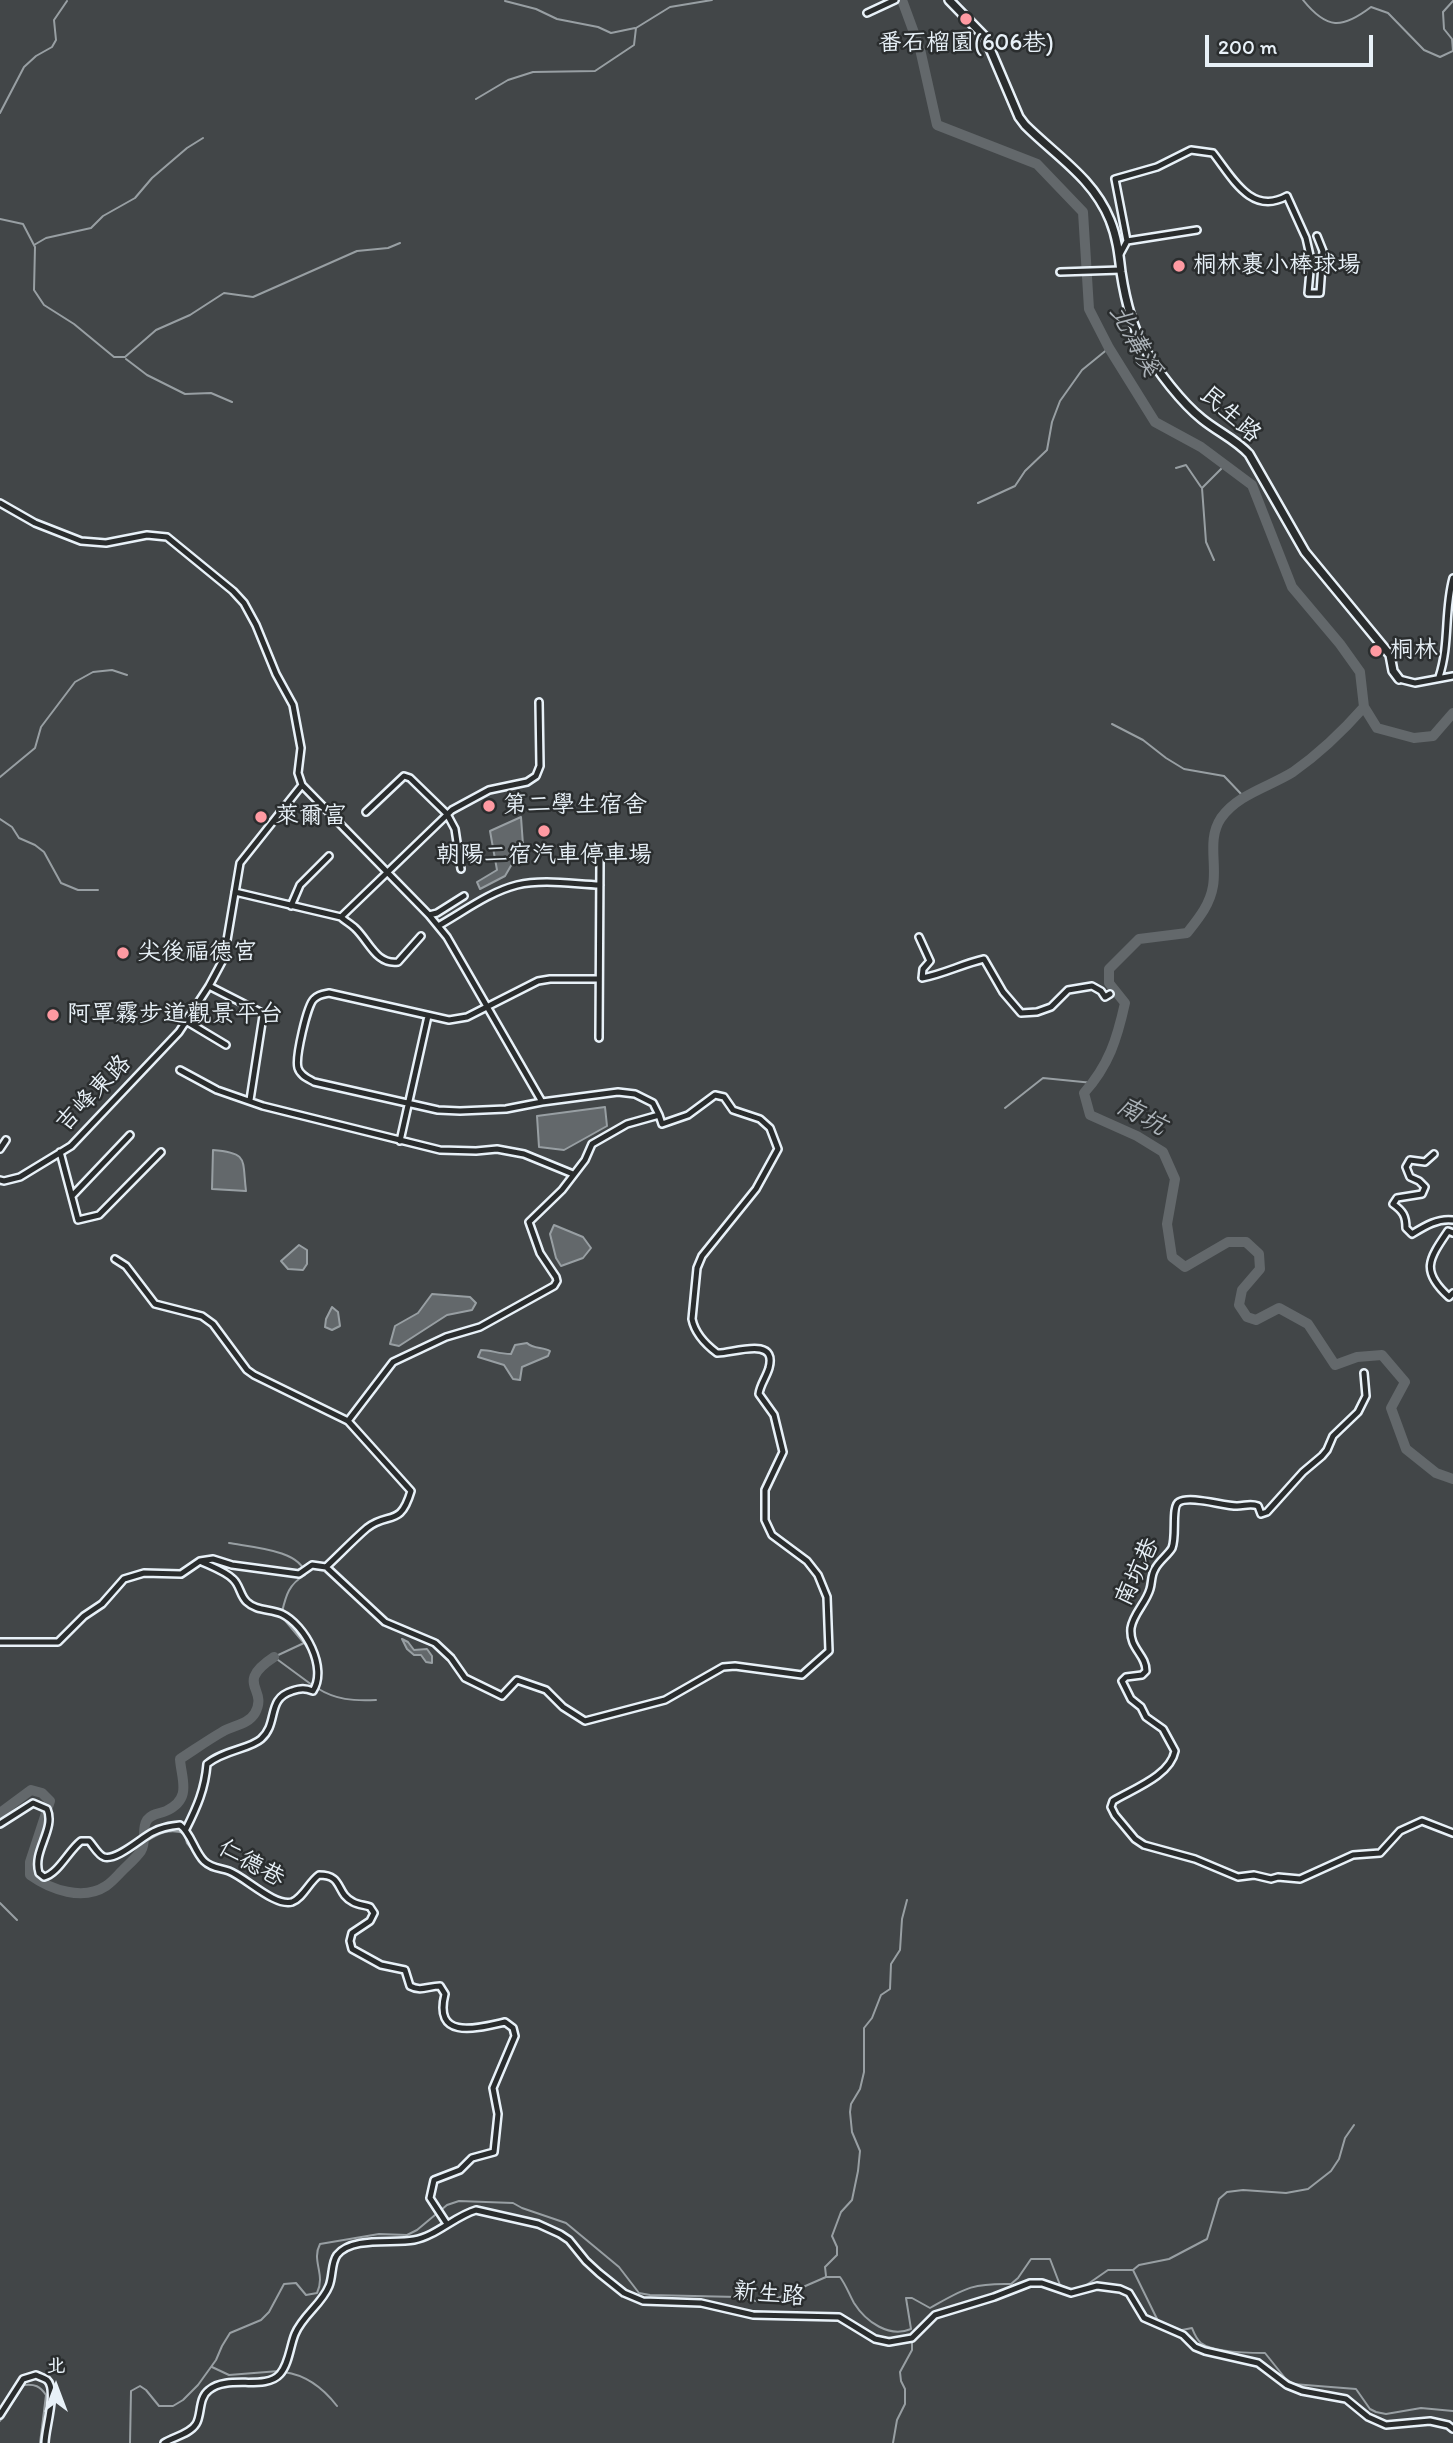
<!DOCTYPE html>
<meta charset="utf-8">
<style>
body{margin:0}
#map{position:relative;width:1453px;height:2443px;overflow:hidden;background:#2a2d2e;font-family:Itim,"LXGW WenKai TC",sans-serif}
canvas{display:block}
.north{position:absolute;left:21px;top:2352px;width:70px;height:70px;-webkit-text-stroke:5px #2a2d2e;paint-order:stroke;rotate:0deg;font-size:19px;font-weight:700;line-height:28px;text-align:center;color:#e8f1f8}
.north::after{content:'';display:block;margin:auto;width:24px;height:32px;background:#e8f1f8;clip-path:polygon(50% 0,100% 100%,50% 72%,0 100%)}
.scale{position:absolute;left:1205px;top:35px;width:168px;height:32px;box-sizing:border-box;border:4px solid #e8f1f8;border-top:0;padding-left:9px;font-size:21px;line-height:24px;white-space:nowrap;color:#e8f1f8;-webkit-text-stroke:5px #2a2d2e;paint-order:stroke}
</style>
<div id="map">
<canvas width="1453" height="2443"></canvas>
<div class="north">北</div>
<div class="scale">200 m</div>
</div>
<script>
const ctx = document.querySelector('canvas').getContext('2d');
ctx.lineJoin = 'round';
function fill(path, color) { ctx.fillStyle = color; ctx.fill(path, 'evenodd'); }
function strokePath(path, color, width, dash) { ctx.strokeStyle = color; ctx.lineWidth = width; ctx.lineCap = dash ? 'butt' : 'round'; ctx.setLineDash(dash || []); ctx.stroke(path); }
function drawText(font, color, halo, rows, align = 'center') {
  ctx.font = font + ' Itim,"LXGW WenKai TC",sans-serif'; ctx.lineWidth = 5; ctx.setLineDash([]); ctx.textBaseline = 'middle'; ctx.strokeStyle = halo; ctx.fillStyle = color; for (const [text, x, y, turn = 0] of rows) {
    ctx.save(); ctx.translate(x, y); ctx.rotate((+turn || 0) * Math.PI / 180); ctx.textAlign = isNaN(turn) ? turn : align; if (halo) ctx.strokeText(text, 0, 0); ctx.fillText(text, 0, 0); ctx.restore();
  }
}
const green = new Path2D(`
 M 0,0 L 1453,0 L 1453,2443 L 0,2443 Z`);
const water = new Path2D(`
 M 521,817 L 523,845 L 505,876 L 480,889 L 477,882 L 497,870 L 490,831 Z
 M 605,1107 L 607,1126 L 564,1150 L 539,1147 L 537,1116 Z
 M 213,1150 C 249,1153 242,1159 246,1191 L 212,1189 Z
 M 554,1225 L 583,1237 L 591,1248 L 583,1258 L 561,1266 L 556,1258 L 550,1234 Z
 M 299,1245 L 307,1250 L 307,1264 L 303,1270 L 288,1269 L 281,1261 Z
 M 432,1294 L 470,1297 L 476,1303 L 472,1310 L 447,1315 L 399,1346 L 390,1344 L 395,1326 L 418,1313 Z
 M 332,1307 L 338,1312 L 340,1326 L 332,1330 L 325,1327 L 326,1319 Z
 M 527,1343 C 533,1349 543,1347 550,1351 L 548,1356 L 522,1367 L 520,1380 L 513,1379 L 504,1365 L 478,1357 L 481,1350 C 492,1350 498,1354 511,1354 L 515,1345 Z
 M 402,1639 L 408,1642 L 414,1650 L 427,1649 L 432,1656 L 432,1663 L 426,1662 L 421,1655 L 414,1655 L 407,1649 Z`);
const stream = new Path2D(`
 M 1303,0 C 1327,30 1342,29 1371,7 L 1388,13 L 1424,50 L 1440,57 L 1453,51 L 1452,39 L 1444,29 L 1443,12 L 1453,1
 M 505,1 L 536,9 L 557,19 L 598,27 L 611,33 L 635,28
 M 476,99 L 508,80 L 533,72 L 595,71 L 634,45 L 636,28 L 670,7 L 712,0
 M 0,113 L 24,67 L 36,56 L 52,47 L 56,40 L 54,20 L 67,1
 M 0,219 L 23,224 L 35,247 L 34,290 L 44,305 L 74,324 L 114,357 L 125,357 L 156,330 L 190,315 L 224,293 L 253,297 L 357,251 L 388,248 L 400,243
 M 34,245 L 46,238 L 91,228 L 103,216 L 135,198 L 152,178 L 187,148 L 203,138
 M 126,359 L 147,375 L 185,394 L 211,393 L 232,402
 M 1176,468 L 1186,465 L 1201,487
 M 978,503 L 1015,486 L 1025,471 L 1047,450 L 1052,422 L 1060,401 L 1082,370 L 1109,348
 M 1214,560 L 1206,542 L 1202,488 L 1225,465
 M 1112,724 L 1143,740 L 1166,758 L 1184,769 L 1224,776 L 1244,797
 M 0,777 L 35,748 L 41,727 L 75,682 L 93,672 L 112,670 L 127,675
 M 0,819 L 12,827 L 19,838 L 35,845 L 44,852 L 61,883 L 78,890 L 98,890
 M 1005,1108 L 1043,1078 L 1093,1083
 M 229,1543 C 250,1547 303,1550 305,1575 C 289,1584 286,1595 282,1612
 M 274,1657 L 304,1643 L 283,1618
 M 274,1657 L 312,1685
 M 317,1688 C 336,1700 353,1701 376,1700
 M 145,1842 C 158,1834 168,1828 184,1833 L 187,1843 L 196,1854
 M 209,1868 L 230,1875 L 251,1888
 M 0,1903 L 17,1920
 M 1133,2270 L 1139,2265 L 1169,2259 L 1207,2239 L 1219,2199 L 1227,2192 L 1243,2190 L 1286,2193 L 1308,2189 L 1331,2171 L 1339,2159 L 1345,2138 L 1354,2125
 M 826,2276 L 825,2267 L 837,2255 L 837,2247 L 832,2236 L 841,2212 L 852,2200 L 858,2171 L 860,2151 L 852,2132 L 850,2112 L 851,2104 L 860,2089 L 864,2072 L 864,2028 L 872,2018 L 881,1995 L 890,1989 L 891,1964 L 900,1950 L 902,1919 L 907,1900
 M 1177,2331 L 1192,2328 C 1194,2333 1196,2339 1201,2343 C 1213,2352 1249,2353 1265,2353 L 1285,2378 L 1293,2384 L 1356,2389 L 1370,2409 L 1376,2412 L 1386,2414 L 1421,2408 L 1453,2411
 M 212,2367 L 229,2375 L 279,2371
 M 284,2372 C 306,2375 324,2389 337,2406
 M 0,2421 L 24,2385 C 35,2384 40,2386 46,2395 L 40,2443
 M 130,2443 L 131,2391 L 140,2386 L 146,2390 L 159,2406 L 173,2406 L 183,2400 L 198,2385 L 216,2360 L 222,2346 L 230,2333 L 261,2320 L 269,2312 L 284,2284 L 296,2283 L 306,2295 L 317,2293 C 326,2274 311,2261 320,2244 L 379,2234 L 407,2235 L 417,2230 L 447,2205 L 459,2201 L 513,2203 L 522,2208 L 566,2223 L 619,2267 L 639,2293 L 650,2295 L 738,2297 L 760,2302 L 771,2301 L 826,2277 L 840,2277 C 846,2285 849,2294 854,2303 C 866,2322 889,2338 911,2329 L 906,2298 L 912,2298 L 930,2308 C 964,2289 971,2283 1011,2284 L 1018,2278 L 1031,2259 L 1050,2259 L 1060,2285 L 1072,2290 L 1085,2286 L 1108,2270 L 1133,2270 L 1159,2323
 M 893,2443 L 897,2420 L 905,2404 L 905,2389 L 901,2381 L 900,2372 L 912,2350 L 912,2342`);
const river = new Path2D(`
 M 902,0 L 920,49 L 937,125 L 1037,164 L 1083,212 L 1089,309 L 1109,348 L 1155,422 L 1201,447 L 1252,485 L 1292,587 L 1340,644 L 1360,672 L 1364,707 L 1377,728 L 1414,738 L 1433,736 L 1453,713
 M 1364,707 C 1342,732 1320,753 1293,772 C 1269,787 1238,794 1221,818 C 1207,839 1217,863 1213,886 C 1210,905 1198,919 1187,933 L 1139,939 L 1109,969 L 1109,983 L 1125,1003 C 1117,1039 1109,1065 1084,1093 L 1090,1115 L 1137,1136 L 1163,1152 L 1175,1179 L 1167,1224 L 1172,1257 L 1185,1267 L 1228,1242 L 1246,1242 L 1259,1254 L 1260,1269 L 1242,1290 L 1239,1305 L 1247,1317 L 1256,1320 L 1279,1308 L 1308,1324 L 1335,1365 L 1357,1357 L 1382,1355 L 1405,1382 L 1391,1408 L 1406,1449 L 1436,1473 L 1453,1479
 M 0,1813 L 31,1790 L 42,1793 L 50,1801 L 30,1862 L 30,1875 C 51,1890 83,1901 106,1886 C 112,1882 117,1876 122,1871 C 128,1865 136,1858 141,1851 C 147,1841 141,1829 147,1820 C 152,1813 159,1814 166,1811 C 193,1799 181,1778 180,1759 C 194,1750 208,1740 222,1732 C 233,1725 248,1725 255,1713 C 269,1688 233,1684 274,1657`);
const street = new Path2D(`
 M 867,13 L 895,0
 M 1127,241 L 1197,230
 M 1120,254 L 1127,241 L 1115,179 L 1157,167 L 1191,150 L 1213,153 C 1232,177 1251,216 1287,196 L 1306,238 L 1311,260 L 1308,293 L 1320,293 L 1323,251 L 1317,236
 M 1060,272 L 1121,270
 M 0,503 L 35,523 L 81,541 L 106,543 L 147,535 L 167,537 L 233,591 L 244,603 L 256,625 L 276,674 L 293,705 L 301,748 L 298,773 L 302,785 L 429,915 L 447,937 L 542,1102
 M 1439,677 C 1450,644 1444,611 1453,578
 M 1399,679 L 1415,683 L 1453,676
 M 366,812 L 404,776 L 410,778 L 447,814 L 455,829 L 461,869
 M 235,892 L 341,917 C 345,921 351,924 355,928 C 369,941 376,965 398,962 L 421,936
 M 291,906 L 300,885 L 329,856
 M 429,915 L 437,913 L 464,896
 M 341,917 L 452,810 L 489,790 L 527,782 L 536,776 L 540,766 L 539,702
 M 438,926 C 463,912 489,892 517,885 C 543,879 573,884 600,885
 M 919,937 L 930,961 L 923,969 L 922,978 C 944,974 962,964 984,959 L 1003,992 L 1021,1013 L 1037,1012 L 1051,1007 L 1068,990 L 1092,986 L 1101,991 L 1105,997 L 1110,994
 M 209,986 L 260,1012 L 263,1016 L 250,1100
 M 186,1021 L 226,1045
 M 599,1038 L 600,859
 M 180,1070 L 217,1090 L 263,1106 L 440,1150 L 476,1151 L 497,1149 L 524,1154 L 573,1174
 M 400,1141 L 428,1016
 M 0,1149 L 6,1140
 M 60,1152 L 78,1220 L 99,1215 L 161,1152
 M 1434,1154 L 1425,1162 L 1410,1160 L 1406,1167 L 1410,1177 L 1419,1181 L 1425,1187 L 1422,1194 L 1397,1198 L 1393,1204 C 1403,1211 1406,1216 1406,1228 L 1412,1234 C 1425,1226 1438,1218 1453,1220
 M 0,1180 L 4,1181 L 20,1177 L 71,1146 L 179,1032 L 209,986 L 224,958 L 240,863 L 302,785
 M 72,1196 L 130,1135
 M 1453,1233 L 1448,1231 C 1429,1259 1420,1271 1449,1297 L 1453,1293
 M 115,1259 L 126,1266 L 155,1304 L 202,1316 L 213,1324 L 247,1370 L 254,1375 L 348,1421 L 411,1491 C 400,1528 389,1511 367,1528 C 353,1540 340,1554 326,1567
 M 1364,1373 L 1366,1396 L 1358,1412 L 1333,1436 L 1327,1450 L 1322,1456 L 1303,1472 L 1267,1512 L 1261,1514 L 1258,1506 C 1250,1503 1245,1506 1237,1506 C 1223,1506 1190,1495 1179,1502 C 1171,1506 1177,1536 1172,1548 C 1168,1555 1159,1561 1155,1569 C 1151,1575 1152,1583 1150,1589 C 1146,1603 1133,1614 1131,1628 C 1129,1649 1146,1654 1146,1671 L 1142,1675 L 1126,1677 L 1122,1681 L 1131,1699 L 1141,1707 L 1146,1717 L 1163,1729 L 1175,1751 C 1170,1776 1133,1789 1113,1801 L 1111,1807 L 1115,1815 L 1135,1839 L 1144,1845 L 1195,1859 L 1238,1877 L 1254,1875 L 1271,1879 L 1278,1877 L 1300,1879 L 1353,1855 L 1380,1853 L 1400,1831 L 1422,1821 L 1453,1833
 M 348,1421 L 393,1362 L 446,1337 L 480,1327 L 554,1286 L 557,1281 L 556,1277 L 540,1253 L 529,1222 L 562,1190 L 585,1160 L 592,1144 L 627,1124 L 659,1115 L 653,1103 L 635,1094 L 618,1092 L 542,1102 L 506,1109 L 460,1111 L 438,1110 L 314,1082 C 307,1078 300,1075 298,1068 C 295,1058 307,1005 314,999 C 319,994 324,994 329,993 L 449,1020 L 467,1017 L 538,981 L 550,979 L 599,979
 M 0,1642 L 58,1642 L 84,1616 L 102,1604 L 124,1579 L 144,1573 L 181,1574 L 200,1561 L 213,1559 L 232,1565 L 299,1574 L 312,1565 L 326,1567 L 385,1622 L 435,1643 L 451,1658 L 465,1678 L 502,1696 L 517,1680 L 546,1690 L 563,1707 L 585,1721 L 665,1700 L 723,1667 L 735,1666 L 802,1675 L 829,1651 L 827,1597 L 818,1575 L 807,1561 L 772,1535 L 765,1520 L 765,1490 L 783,1452 L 774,1415 L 759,1394 C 760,1385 766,1378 769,1368 C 778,1335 731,1354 717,1353 C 705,1344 695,1334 692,1319 L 697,1268 L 702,1256 L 756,1189 L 778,1149 L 770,1128 L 760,1119 L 733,1110 L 724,1097 L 715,1095 L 688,1115 L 662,1124 L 659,1115
 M 0,1824 L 33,1803 L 47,1809 C 56,1829 32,1851 39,1873 L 44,1877 C 58,1874 69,1850 81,1841 L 89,1841 C 93,1845 98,1855 104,1857 C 117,1861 142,1837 153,1832 C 162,1827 170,1826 180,1825 C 191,1833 194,1851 204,1861 C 211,1868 220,1868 229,1871 C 245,1877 275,1907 292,1902 C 303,1898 309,1882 319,1875 C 344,1875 335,1893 353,1902 C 358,1905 365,1905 370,1907 L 374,1913 L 370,1921 L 352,1933 L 350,1941 L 352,1949 L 381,1965 L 405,1970 L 410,1986 C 421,1992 428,1986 440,1986 L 445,1994 C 433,2041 478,2028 505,2022 L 513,2028 L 515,2036 L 493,2088 L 498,2114 L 494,2152 L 472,2158 L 460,2170 L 434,2180 L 430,2198 L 447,2224
 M 186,1829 C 197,1807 205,1789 207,1764 C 224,1750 250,1749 261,1739 C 279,1723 266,1699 292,1691 C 301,1688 305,1688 313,1691 C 328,1668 305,1625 282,1614 C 271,1609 256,1611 247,1602 C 240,1596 240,1585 233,1579 C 225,1571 210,1566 200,1561
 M 0,2415 L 23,2379 L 36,2375 C 40,2377 44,2378 47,2380 C 58,2390 45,2429 45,2443
 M 164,2443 C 173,2437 190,2434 196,2424 C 202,2415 198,2398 209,2390 C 228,2374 265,2391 280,2374 C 289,2364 290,2346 295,2334 C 303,2315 322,2304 329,2286 C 333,2277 331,2263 337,2255 C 352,2236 393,2244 414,2240 C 436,2236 455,2216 476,2210 L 538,2224 L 560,2234 L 569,2240 L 586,2261 L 599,2273 L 624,2293 L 643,2301 L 701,2303 L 753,2315 L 839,2317 L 875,2339 L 889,2342 L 912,2338 L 935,2315 L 994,2297 L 1030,2283 L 1042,2283 L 1071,2293 L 1097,2286 L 1120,2289 L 1129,2293 L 1144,2318 L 1183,2335 L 1195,2347 L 1205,2351 L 1258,2363 L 1287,2385 L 1302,2391 L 1346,2399 L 1368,2417 L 1386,2425 L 1430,2421 L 1448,2425 L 1453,2429`);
const secondary = new Path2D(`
 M 949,0 L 985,37 L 1019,117 L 1025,125 C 1056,156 1093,178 1110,220 C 1117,237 1119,254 1121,272 C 1125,298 1131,326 1145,349 C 1157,371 1182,403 1202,419 C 1218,432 1235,439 1249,454 L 1305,552 L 1390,655 L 1393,671 L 1399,679`);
const markers = [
 [966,19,7,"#ff9aa2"],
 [1179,266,7,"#ff9aa2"],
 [1376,651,7,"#ff9aa2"],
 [489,806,7,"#ff9aa2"],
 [261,817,7,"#ff9aa2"],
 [544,831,7,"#ff9aa2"],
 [123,953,7,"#ff9aa2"],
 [53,1015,7,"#ff9aa2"]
];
const poiNames = [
 ["番石榴園(606巷)",966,44,"center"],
 ["桐林裹小棒球場",1193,266],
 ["桐林",1390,651],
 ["第二學生宿舍",503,806],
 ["萊爾富",275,817],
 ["朝陽二宿汽車停車場",544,856,"center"],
 ["尖後福德宮",137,953],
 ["阿罩霧步道觀景平台",67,1015]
];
const streetNames = [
 ["民生路",1230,415,41],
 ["吉峰東路",94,1094,-46],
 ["南坑巷",1138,1572,-65],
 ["仁德巷",251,1864,29],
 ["新生路",769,2295,5]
];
const waterNames = [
 ["北溝溪",1134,341,61],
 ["南坑",1141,1117,29]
];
fill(green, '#424648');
fill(water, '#63686b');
strokePath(water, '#989fa3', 2);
strokePath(stream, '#989fa3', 2);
strokePath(river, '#63686b', 10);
strokePath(street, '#e8f1f8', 10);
strokePath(secondary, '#e8f1f8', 12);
strokePath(street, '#2a2d2e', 5);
strokePath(secondary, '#2a2d2e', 7);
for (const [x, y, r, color] of markers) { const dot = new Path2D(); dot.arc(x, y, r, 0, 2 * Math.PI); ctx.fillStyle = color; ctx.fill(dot); strokePath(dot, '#2a2d2e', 2.5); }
drawText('24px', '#e8f1f8', '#2a2d2e', poiNames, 'left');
drawText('24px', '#e8f1f8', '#2a2d2e', streetNames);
drawText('italic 26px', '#acb3b9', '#2a2d2e', waterNames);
</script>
